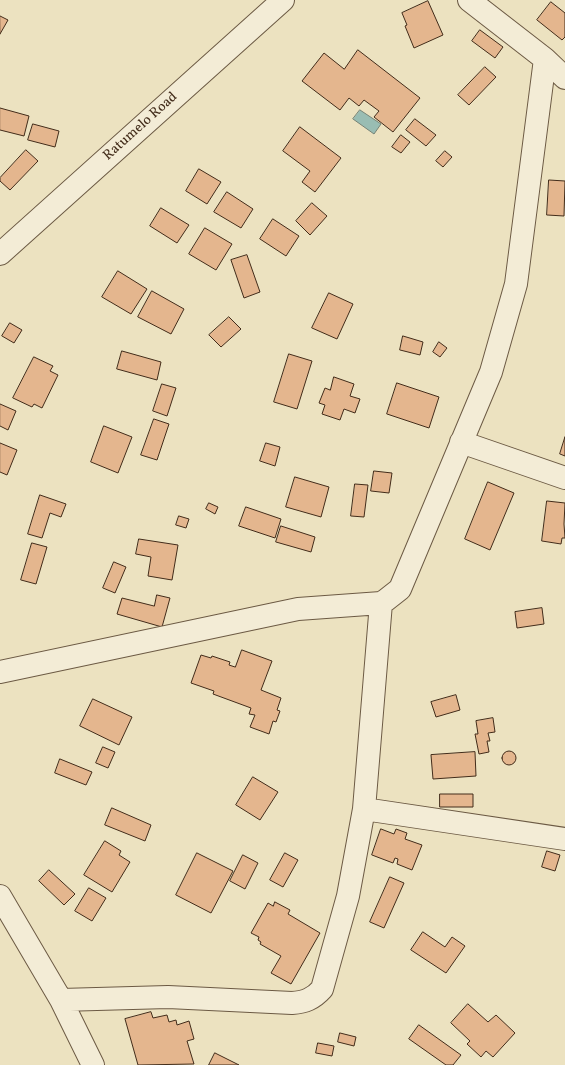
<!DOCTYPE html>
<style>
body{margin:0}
canvas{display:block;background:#ece2c0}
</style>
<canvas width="565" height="1065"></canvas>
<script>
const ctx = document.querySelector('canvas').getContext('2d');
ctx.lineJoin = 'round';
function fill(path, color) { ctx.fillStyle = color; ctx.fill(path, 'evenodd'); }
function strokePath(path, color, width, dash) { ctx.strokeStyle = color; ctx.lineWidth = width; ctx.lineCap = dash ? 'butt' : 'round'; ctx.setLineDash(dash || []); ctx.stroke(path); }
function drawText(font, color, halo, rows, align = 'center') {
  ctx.font = font + ' Vollkorn,serif'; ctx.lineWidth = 3.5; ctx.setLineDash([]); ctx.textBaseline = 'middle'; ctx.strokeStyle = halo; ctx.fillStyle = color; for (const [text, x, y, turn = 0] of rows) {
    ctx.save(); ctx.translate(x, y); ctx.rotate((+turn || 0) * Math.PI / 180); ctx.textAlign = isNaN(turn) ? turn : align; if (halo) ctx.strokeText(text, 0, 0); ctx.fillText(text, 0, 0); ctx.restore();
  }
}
const water = new Path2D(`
 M 360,110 L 381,124 L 374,134 L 353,119 Z`);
const building = new Path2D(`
 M 428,1 L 443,35 L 414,48 L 405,26 L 407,25 L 402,13 Z
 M 551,2 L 565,13 L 565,37 L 562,40 L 537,20 Z
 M 0,16 L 8,20 L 0,34 Z
 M 480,30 L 503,47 L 495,58 L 472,41 Z
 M 358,50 L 420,98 L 393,132 L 374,117 L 379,111 L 364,100 L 359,106 L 349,98 L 340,110 L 302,81 L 324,53 L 344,69 Z
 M 485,67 L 496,77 L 469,105 L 458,95 Z
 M 0,108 L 29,116 L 24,136 L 0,130 Z
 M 415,119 L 436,135 L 426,146 L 406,130 Z
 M 33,124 L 59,131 L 55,147 L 28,140 Z
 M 300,127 L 341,158 L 315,192 L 302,182 L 310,171 L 283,151 Z
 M 401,135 L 410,142 L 401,153 L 392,147 Z
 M 26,150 L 38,161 L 10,190 L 0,181 L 0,178 Z
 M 445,151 L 452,157 L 443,167 L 436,161 Z
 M 199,169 L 221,182 L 207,204 L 186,191 Z
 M 549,180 L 565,181 L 564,216 L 547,215 Z
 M 227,192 L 253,209 L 241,228 L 214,212 Z
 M 312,203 L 327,216 L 310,235 L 296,221 Z
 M 161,208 L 189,225 L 177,243 L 150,226 Z
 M 273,219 L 299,236 L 286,256 L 260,239 Z
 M 205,228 L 232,244 L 216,270 L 189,254 Z
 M 247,255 L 260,292 L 244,298 L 231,260 Z
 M 118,271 L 147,289 L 131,314 L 102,297 Z
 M 152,291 L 184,309 L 171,334 L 138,317 Z
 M 329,293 L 353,304 L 337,339 L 312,328 Z
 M 229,317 L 241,329 L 221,347 L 209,335 Z
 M 10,323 L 22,330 L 14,343 L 2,336 Z
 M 403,336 L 423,342 L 420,355 L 400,350 Z
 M 439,342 L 447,348 L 440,357 L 433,352 Z
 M 122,351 L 161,362 L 157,380 L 117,369 Z
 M 289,354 L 312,361 L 297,409 L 274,402 Z
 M 34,357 L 53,366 L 50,371 L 58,375 L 42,408 L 34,404 L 32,407 L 13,398 Z
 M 334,377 L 354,384 L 350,396 L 360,399 L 355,413 L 344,409 L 340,420 L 322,414 L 325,405 L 319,403 L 325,388 L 330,390 Z
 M 397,383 L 439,397 L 429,428 L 387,414 Z
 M 162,384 L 176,388 L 167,416 L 153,411 Z
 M 0,404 L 16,411 L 8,430 L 0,426 Z
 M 154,419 L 169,424 L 157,460 L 141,455 Z
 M 104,426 L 132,437 L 118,473 L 91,462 Z
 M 565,437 L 565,456 L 560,454 Z
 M 0,443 L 17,450 L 7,475 L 0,472 Z
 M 266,443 L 280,447 L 275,466 L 260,461 Z
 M 374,471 L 392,473 L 389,493 L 371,491 Z
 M 295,477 L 329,487 L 321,517 L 286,507 Z
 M 488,482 L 514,493 L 490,550 L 465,539 Z
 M 355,484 L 368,485 L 364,517 L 351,516 Z
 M 40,495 L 66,504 L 61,517 L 50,513 L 42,538 L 28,534 Z
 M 547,501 L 565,503 L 564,524 L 565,538 L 562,538 L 561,544 L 542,541 Z
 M 209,503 L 218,507 L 215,514 L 206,509 Z
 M 246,507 L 281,519 L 275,538 L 239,526 Z
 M 179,516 L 189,519 L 186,528 L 176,525 Z
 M 281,526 L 315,537 L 311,552 L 276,542 Z
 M 139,539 L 178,545 L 172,580 L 148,576 L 151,557 L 136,554 Z
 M 32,543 L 47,547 L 36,584 L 21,580 Z
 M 114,562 L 126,567 L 115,593 L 103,588 Z
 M 157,595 L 170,598 L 162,627 L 117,614 L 122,598 L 154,606 Z
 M 542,608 L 544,624 L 517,628 L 515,612 Z
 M 242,650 L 272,661 L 261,690 L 281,698 L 277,710 L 280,711 L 276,722 L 273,721 L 269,734 L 250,727 L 255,715 L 249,714 L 251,708 L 213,694 L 214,691 L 191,683 L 201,655 L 211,658 L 212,656 L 230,662 L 229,665 L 235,667 Z
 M 456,695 L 460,710 L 436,717 L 431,702 Z
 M 93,699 L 132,717 L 119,745 L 80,726 Z
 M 493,718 L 495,732 L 488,733 L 490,741 L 487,741 L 489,752 L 479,754 L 475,734 L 478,734 L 476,721 Z
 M 103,747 L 115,752 L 108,768 L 96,763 Z
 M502 758a7 7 0 1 1 14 0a7 7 0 1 1-14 0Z
 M 475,752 L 476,776 L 433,779 L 431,755 Z
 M 60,759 L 92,772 L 86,785 L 55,773 Z
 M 253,777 L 278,792 L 260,820 L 236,805 Z
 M 440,794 L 473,794 L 473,807 L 440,807 Z
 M 112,808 L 151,825 L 145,841 L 105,825 Z
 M 381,829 L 394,834 L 396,829 L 407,833 L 405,839 L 422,845 L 412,870 L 397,864 L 398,859 L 395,858 L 393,863 L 372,855 Z
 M 105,841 L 121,851 L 119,855 L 130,862 L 112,892 L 84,875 Z
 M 547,851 L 560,855 L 555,871 L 542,867 Z
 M 197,853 L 233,871 L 211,913 L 176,895 Z
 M 285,853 L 298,860 L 283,887 L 270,880 Z
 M 243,855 L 258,863 L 245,889 L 230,881 Z
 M 49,870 L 75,894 L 64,905 L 39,881 Z
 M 390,877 L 404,883 L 384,928 L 370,922 Z
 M 89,888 L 106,898 L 92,921 L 75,911 Z
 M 275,902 L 290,910 L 288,914 L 320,933 L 291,984 L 271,973 L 281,956 L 260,944 L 261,942 L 258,940 L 259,937 L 251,933 L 268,903 L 273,906 Z
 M 423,932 L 445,947 L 452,937 L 465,946 L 446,973 L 411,950 Z
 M 468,1004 L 488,1022 L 496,1015 L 515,1033 L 493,1057 L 486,1051 L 481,1057 L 467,1044 L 470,1041 L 451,1023 Z
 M 151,1012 L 153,1018 L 167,1015 L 169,1022 L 176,1020 L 177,1025 L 189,1021 L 194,1039 L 187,1041 L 194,1064 L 138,1065 L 125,1019 Z
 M 419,1025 L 461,1055 L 453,1065 L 446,1065 L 409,1039 Z
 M 340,1033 L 356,1037 L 354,1046 L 338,1042 Z
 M 318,1043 L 334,1046 L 332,1056 L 316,1053 Z
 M 215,1053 L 239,1065 L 209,1065 Z`);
const minor = new Path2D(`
 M 545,59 L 565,78
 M 461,442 L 565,478
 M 0,672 L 298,609 L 381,603 L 386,600 L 400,589 L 491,372 L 516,284 L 545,59 L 469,0
 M 364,809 L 565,839
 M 0,896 L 61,1000 L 93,1065
 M 61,1000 L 168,997 L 292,1003 C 305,1002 313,999 322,989 L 348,896 L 364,809 L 381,603`);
const tertiary = new Path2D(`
 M 0,254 L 283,0`);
const streetNames = [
 ["Ratumelo Road",141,127,-42]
];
fill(water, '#99bdb3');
strokePath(water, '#768376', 1);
fill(building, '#e4b68e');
strokePath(building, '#422c1a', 1);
strokePath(minor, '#6c5a44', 24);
strokePath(tertiary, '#6c5a44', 24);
strokePath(minor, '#f3ecd6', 22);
strokePath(tertiary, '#f3ecd6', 22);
drawText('14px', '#422c1a', '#f3ecd6', streetNames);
</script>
